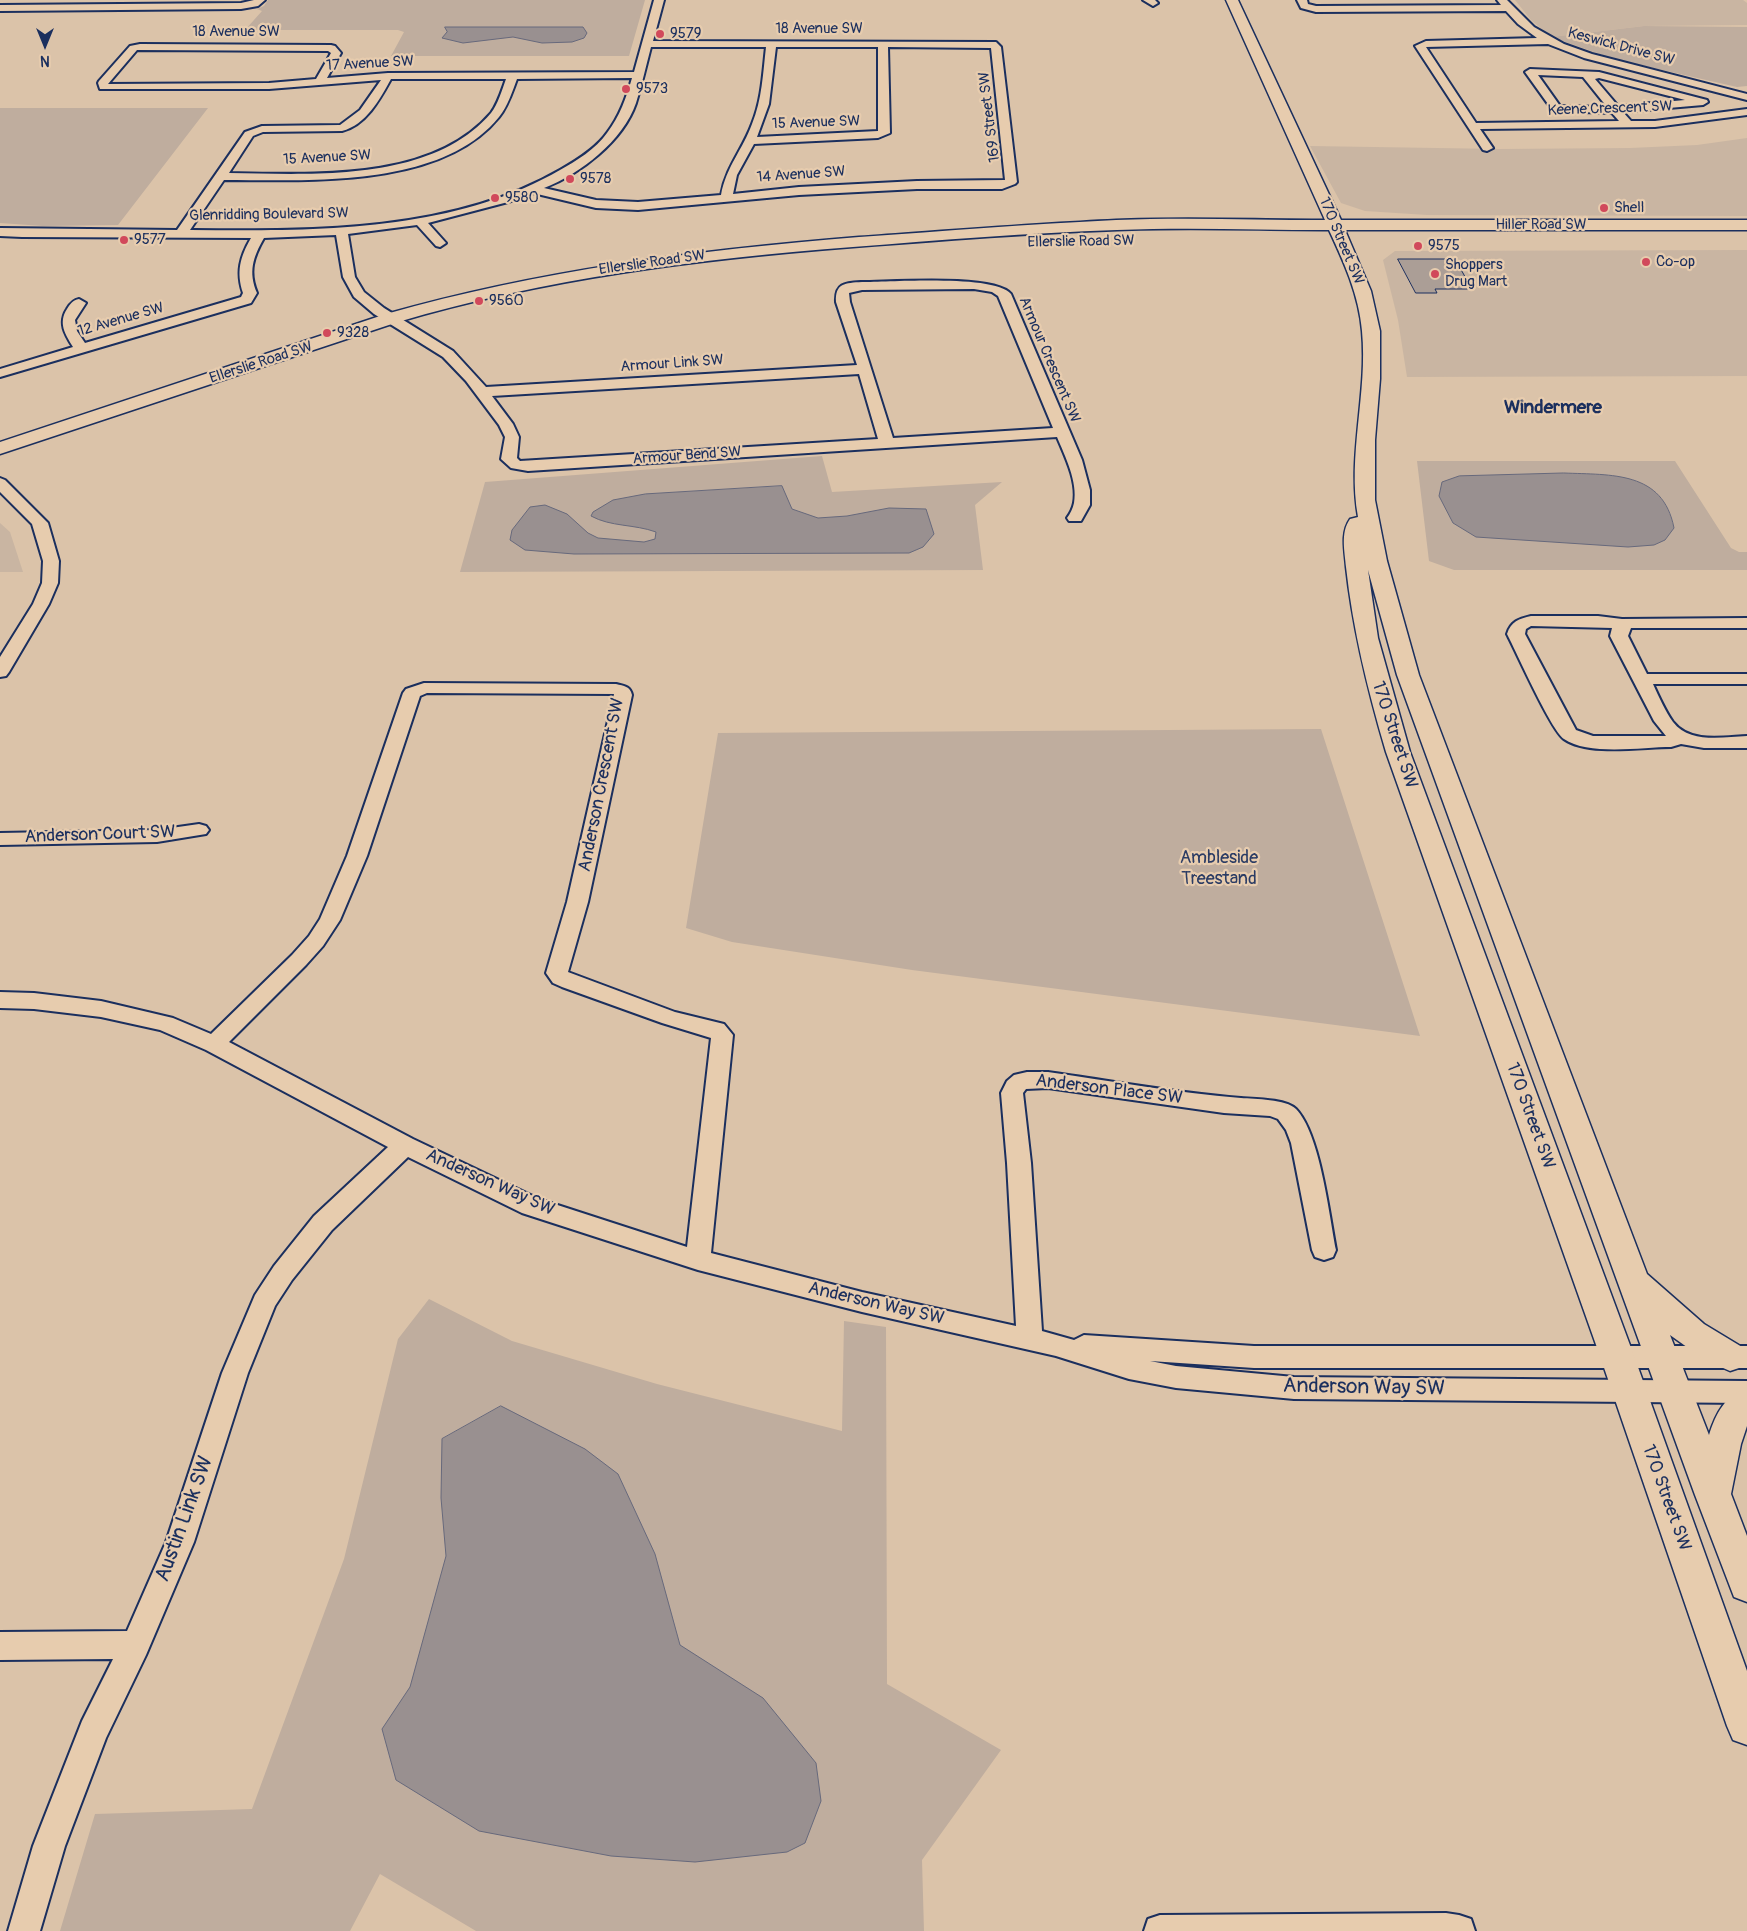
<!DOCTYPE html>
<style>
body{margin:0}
#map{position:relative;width:1747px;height:1931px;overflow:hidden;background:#dbc3a9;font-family:Pangolin,sans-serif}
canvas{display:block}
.north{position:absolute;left:20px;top:20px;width:50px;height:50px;-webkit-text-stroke:4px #e7ccae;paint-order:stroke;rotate:180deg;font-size:14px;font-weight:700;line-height:20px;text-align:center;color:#1b2f5e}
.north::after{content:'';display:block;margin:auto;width:18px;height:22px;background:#1b2f5e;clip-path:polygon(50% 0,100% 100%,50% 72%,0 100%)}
</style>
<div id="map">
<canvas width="1747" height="1931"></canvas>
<div class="north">N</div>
</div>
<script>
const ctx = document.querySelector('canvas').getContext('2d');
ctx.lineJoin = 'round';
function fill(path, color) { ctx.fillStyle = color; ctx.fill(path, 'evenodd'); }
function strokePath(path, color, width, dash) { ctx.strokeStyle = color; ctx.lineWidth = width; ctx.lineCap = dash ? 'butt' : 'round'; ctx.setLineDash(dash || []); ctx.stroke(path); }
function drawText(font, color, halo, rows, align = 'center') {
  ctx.font = font + ' Pangolin,sans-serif'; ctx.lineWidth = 4.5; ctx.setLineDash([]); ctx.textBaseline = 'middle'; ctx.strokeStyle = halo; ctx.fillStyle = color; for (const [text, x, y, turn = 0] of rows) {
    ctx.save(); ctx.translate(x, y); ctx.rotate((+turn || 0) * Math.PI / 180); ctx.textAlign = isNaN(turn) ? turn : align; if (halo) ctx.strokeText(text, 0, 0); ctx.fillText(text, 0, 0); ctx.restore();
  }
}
const built = new Path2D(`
 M 1515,0 L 1743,0 L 1747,3 L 1747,25 L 1644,26 L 1551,37 L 1531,20 Z
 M 1747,138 L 1747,216 L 1427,215 L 1365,211 L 1341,203 L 1310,146 L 1500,149 L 1630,148 L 1697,145 Z
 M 1747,250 L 1747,376 L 1407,377 L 1398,320 L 1383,260 L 1395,251 Z
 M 0,523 L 10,532 L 23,572 L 0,572 Z`);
const green = new Path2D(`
 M 268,0 L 645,0 L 629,56 L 391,56 L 404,32 L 398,30 L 245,30 L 262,11 L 257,9 L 264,6 Z
 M 1644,26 L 1747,27 L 1747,86 L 1737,87 L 1614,59 L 1551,37 Z
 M 0,108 L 208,108 L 118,225 L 43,226 L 0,223 Z
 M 822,456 L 832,492 L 1002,482 L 975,505 L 983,570 L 460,572 L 485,482 Z
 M 1417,461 L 1675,461 L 1731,548 L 1739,552 L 1747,552 L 1747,570 L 1454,570 L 1429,561 Z
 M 1321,729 L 1420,1036 L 912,970 L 732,942 L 686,928 L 718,733 Z
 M 429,1299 L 512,1341 L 657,1384 L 842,1431 L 844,1321 L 886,1327 L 887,1684 L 1001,1750 L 922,1860 L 924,1931 L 476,1931 L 380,1874 L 350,1931 L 60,1931 L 95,1814 L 252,1809 L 344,1559 L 398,1339 Z`);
const water = new Path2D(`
 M 445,27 L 583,27 L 587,33 L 584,38 L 572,42 L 542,43 L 513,37 L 463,43 L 442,38 L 447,32 Z
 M 1564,473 C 1612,475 1663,471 1674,528 L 1665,540 L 1654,545 L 1628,547 L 1476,537 L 1453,523 L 1439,496 L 1442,482 L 1459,476 Z
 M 782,486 L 792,509 L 818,518 L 847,516 L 889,508 L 926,509 L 934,534 L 923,547 L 909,553 L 574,554 L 525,550 L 510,540 L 512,530 L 530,507 L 545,505 L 567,514 L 588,533 L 598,538 L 644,542 L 655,539 L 656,532 C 634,524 611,527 591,516 L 593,512 L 613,500 L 645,494 Z
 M 501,1406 L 585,1449 L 618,1474 L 655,1554 L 680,1645 L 763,1698 L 816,1763 L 821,1801 L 805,1843 L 787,1852 L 695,1862 L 611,1856 L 479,1831 L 396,1780 L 382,1729 L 410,1687 L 446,1556 L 441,1498 L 442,1439 Z`);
const building = new Path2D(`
 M 1398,259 L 1455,259 L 1472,289 L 1435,289 L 1437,293 L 1416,293 Z`);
const minor = new Path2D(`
 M 254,0 L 265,0 L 258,6 L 241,9 L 0,11 L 0,5 L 241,3 Z
 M 654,0 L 664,0 L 653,41 L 996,42 L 1001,47 L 1017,182 L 1015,184 L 1002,189 L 917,189 L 799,195 L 638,210 L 596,208 L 533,193 L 508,202 L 428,223 L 446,243 L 440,247 L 436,246 L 417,225 L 348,234 L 355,277 L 364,292 L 384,308 L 453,351 L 486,387 L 857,365 L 836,302 C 835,283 845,283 862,282 C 890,282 995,274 1011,294 L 1082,460 L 1090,490 L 1090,505 L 1081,521 L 1069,521 L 1067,518 C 1070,514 1073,508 1074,503 C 1078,482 1065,456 1057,437 L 528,471 L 511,468 L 501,459 L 505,437 L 499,425 L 466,381 L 443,357 L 374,314 L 354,297 L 343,277 L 336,235 L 264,238 C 253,257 248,272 257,293 L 251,303 L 0,377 L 0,369 L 73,347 C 65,334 58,323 67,309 C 70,304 73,300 79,299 L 86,303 L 75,320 L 77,331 L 85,343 L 241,297 L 243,293 C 236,272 240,257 251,238 L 22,237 L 0,236 L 0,228 L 177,230 L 245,132 L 262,126 L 340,125 L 360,110 L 381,80 L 269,89 L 100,89 L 98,83 L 99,81 L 130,46 L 140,44 L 331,45 L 335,46 L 341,53 L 327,78 L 388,73 L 634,72 ZM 651,47 L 766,47 C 763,73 762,100 752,124 C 743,149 726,167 721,195 L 638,202 L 596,200 L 544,188 C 580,174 623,141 636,103 C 642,84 646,66 651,47 ZM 776,47 L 878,47 L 878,131 L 757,137 L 769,104 ZM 888,47 L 991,48 L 1005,180 L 917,181 L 799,187 L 733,194 L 737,175 L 754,144 L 878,138 L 890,133 ZM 137,50 L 328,51 L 331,53 L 316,79 L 269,83 L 108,84 ZM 632,78 C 626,98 620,116 607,133 C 596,149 576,161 560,170 C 451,233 311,231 190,230 L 224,180 C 307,180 441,189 499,117 C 508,106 512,92 517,79 ZM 391,79 L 506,79 C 502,90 498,104 491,113 C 431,183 311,174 229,173 L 253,136 L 263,132 L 342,131 C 366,125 380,99 391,79 ZM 974,289 L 992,292 L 998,296 L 1053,428 L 893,438 L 850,302 L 849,293 L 862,290 ZM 859,374 L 878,439 L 520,461 L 517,458 L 519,437 L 513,424 L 492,396 Z
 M 1143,0 L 1155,0 L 1158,3 L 1153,6 Z
 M 1297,0 L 1307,0 L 1308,4 L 1316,6 L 1501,5 L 1497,0 L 1507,0 L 1534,27 L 1564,44 L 1592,54 L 1747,94 L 1747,100 L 1584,58 L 1548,44 L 1426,47 L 1476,123 L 1619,121 L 1612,113 L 1553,111 L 1525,72 L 1530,69 L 1599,72 L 1707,100 L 1708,102 L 1703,105 L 1623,112 L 1631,121 L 1655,121 L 1747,109 L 1747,115 L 1655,127 L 1480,129 L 1493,148 L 1487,151 L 1483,150 L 1415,46 L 1426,41 L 1537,38 L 1518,24 L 1506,11 L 1316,12 L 1301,8 ZM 1538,75 L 1583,77 L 1607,107 L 1560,106 ZM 1599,78 L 1685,100 L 1618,106 L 1595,79 Z
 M 0,478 L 5,480 L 48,523 L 59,561 L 58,583 L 49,604 L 9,672 L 6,676 L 0,677 L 0,657 L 33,604 L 42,583 L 43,561 L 32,524 L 0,492 Z
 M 1531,616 L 1598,616 L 1622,619 L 1747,618 L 1747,628 L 1631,628 L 1628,636 L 1647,674 L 1747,674 L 1747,684 L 1653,684 C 1659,697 1665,711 1673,722 C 1690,744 1723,737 1747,736 L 1747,748 L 1704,748 L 1681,744 L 1671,747 C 1643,747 1588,756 1564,739 C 1551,730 1517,653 1507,634 C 1511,621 1519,619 1531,616 ZM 1531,626 L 1612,628 L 1610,636 L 1654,721 L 1666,736 L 1593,736 L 1576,730 L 1525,634 L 1526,629 Z
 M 424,683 L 616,684 C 624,686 630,686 632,695 L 588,902 L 568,972 L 675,1012 L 724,1024 L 733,1035 L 711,1253 L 862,1292 L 1016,1326 L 1007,1163 L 1001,1093 L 1007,1081 L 1014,1075 L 1027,1072 L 1048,1072 C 1112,1081 1176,1093 1241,1098 C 1255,1099 1286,1099 1296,1109 C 1320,1134 1329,1214 1336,1250 L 1333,1257 L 1324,1260 L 1315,1257 L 1312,1250 L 1291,1143 L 1286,1130 L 1278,1119 L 1270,1116 L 1224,1113 L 1048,1088 L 1026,1089 L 1023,1093 L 1031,1163 L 1042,1331 L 1074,1340 L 1084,1335 L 1254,1346 L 1747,1346 L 1747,1368 L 1254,1368 L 1150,1361 L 1176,1366 L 1294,1377 L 1747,1381 L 1747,1403 L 1294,1399 L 1176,1388 L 1129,1379 L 1056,1356 L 862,1312 L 698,1270 L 522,1213 L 408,1157 L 332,1230 L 292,1280 L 275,1306 L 248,1373 L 194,1542 L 146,1655 L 106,1738 L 65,1846 L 40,1931 L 8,1931 L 33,1846 L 82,1721 L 113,1659 L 0,1660 L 0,1632 L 127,1631 L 166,1542 L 222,1373 L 255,1295 L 274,1266 L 314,1216 L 388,1147 L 206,1050 L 160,1030 L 101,1017 L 34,1009 L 0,1008 L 0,992 L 34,993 L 101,1001 L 173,1018 L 211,1034 L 292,955 L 309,936 L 320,919 L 347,856 L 403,693 L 406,689 ZM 427,693 L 614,694 L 567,902 L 546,973 L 553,983 L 562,987 L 662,1023 L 711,1038 L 687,1247 L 539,1199 L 413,1139 L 229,1042 L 306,965 L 323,946 L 340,920 L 367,856 L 420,696 Z
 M 199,824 L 206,826 L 209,830 L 206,834 L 157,842 L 0,845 L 0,833 L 157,830 Z
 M 1446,1913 L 1459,1915 L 1471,1919 L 1475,1931 L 1144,1931 L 1148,1919 L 1160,1915 Z`);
const major = new Path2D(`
 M 1226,0 L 1238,0 L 1341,220 L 1747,220 L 1747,230 L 1345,230 L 1371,291 L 1380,331 L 1380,379 L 1375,440 L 1375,500 L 1387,561 L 1419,675 L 1647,1274 L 1704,1324 L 1742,1347 L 1747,1357 L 1742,1367 L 1730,1371 L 1705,1360 L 1670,1335 L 1709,1435 C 1716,1413 1725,1396 1747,1388 L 1747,1426 L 1741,1444 L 1731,1494 L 1747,1536 L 1747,1602 L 1734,1597 L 1695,1495 L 1397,675 L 1368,570 L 1378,638 L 1410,752 L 1634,1356 L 1747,1671 L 1747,1745 L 1733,1740 L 1727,1726 L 1600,1356 L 1386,752 C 1368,691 1353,631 1346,567 C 1345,552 1340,533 1350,519 L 1358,517 C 1347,455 1368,393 1362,331 C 1359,295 1344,262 1329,230 C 1259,230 1188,227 1117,230 C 1029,233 941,240 853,247 C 700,259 546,278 398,322 L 0,454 L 0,442 L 386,314 C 540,270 699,250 859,237 C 945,231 1030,224 1116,220 C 1185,217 1255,220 1325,220 Z`);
const markers = [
 [660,34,5,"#d1495b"],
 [626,89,5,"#d1495b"],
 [570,179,5,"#d1495b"],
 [495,198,5,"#d1495b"],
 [1604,208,5,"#d1495b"],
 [124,240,5,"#d1495b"],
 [1418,246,5,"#d1495b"],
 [1646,262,5,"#d1495b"],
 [1435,274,5,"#d1495b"],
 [479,301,5,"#d1495b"],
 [327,333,5,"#d1495b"]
];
const farStreetnames = [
 ["18 Avenue SW",819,29],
 ["18 Avenue SW",236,32],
 ["Keswick Drive SW",1621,47,15],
 ["17 Avenue SW",370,64,-3],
 ["Keene Crescent SW",1610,109,-2],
 ["169 Street SW",990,117,-97],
 ["15 Avenue SW",816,123,-2],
 ["15 Avenue SW",327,158,-3],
 ["14 Avenue SW",801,175,-4],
 ["Glenridding Boulevard SW",269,215,-1],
 ["Hiller Road SW",1541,225],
 ["170 Street SW",1341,241,67],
 ["Ellerslie Road SW",1081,242,-1],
 ["Ellerslie Road SW",652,263,-8],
 ["12 Avenue SW",121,320,-16],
 ["Armour Crescent SW",1049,360,67],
 ["Ellerslie Road SW",261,363,-18],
 ["Armour Link SW",672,364,-4],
 ["Armour Bend SW",687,456,-4]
];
const farPoinames = [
 ["9579",670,34],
 ["9573",636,89],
 ["9578",580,179],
 ["9580",505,198],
 ["Shell",1614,208],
 ["9577",134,240],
 ["9575",1428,246],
 ["Co-op",1656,262],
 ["Shoppers",1445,265],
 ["Drug Mart",1445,282],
 ["9560",489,301],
 ["9328",337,333]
];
const streetNames = [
 ["170 Street SW",1394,735,72],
 ["Anderson Crescent SW",602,785,-79],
 ["Anderson Court SW",100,835,-2],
 ["Anderson Place SW",1109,1090,7],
 ["170 Street SW",1530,1116,70],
 ["Anderson Way SW",490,1183,24],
 ["Anderson Way SW",876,1304,13],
 ["170 Street SW",1666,1498,70]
];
const parkNames = [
 ["Ambleside",1219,858],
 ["Treestand",1219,879]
];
const farDistrictnames = [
 ["Windermere",1553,408]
];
const nearStreetnames = [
 ["Anderson Way SW",1364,1388,1],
 ["Austin Link SW",185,1519,-70]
];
fill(built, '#c9b5a2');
fill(green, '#bfad9e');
fill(water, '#999090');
strokePath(water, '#67697c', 1);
fill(building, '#ab9e96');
strokePath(building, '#1b2f5e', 1);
strokePath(minor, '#1b2f5e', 4);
strokePath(major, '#1b2f5e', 3);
fill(minor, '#e7ccae');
fill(major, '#e7ccae');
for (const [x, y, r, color] of markers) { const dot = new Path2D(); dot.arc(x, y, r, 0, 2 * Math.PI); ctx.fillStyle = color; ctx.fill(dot); strokePath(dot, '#e7ccae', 2); }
drawText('15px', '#1b2f5e', '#e7ccae', farStreetnames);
drawText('15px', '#1b2f5e', '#e7ccae', farPoinames, 'left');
drawText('18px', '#1b2f5e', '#e7ccae', streetNames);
drawText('18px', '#2b3c64', '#e7ccae', parkNames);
drawText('bold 19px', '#1b2f5e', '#e7ccae', farDistrictnames);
drawText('21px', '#1b2f5e', '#e7ccae', nearStreetnames);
</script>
